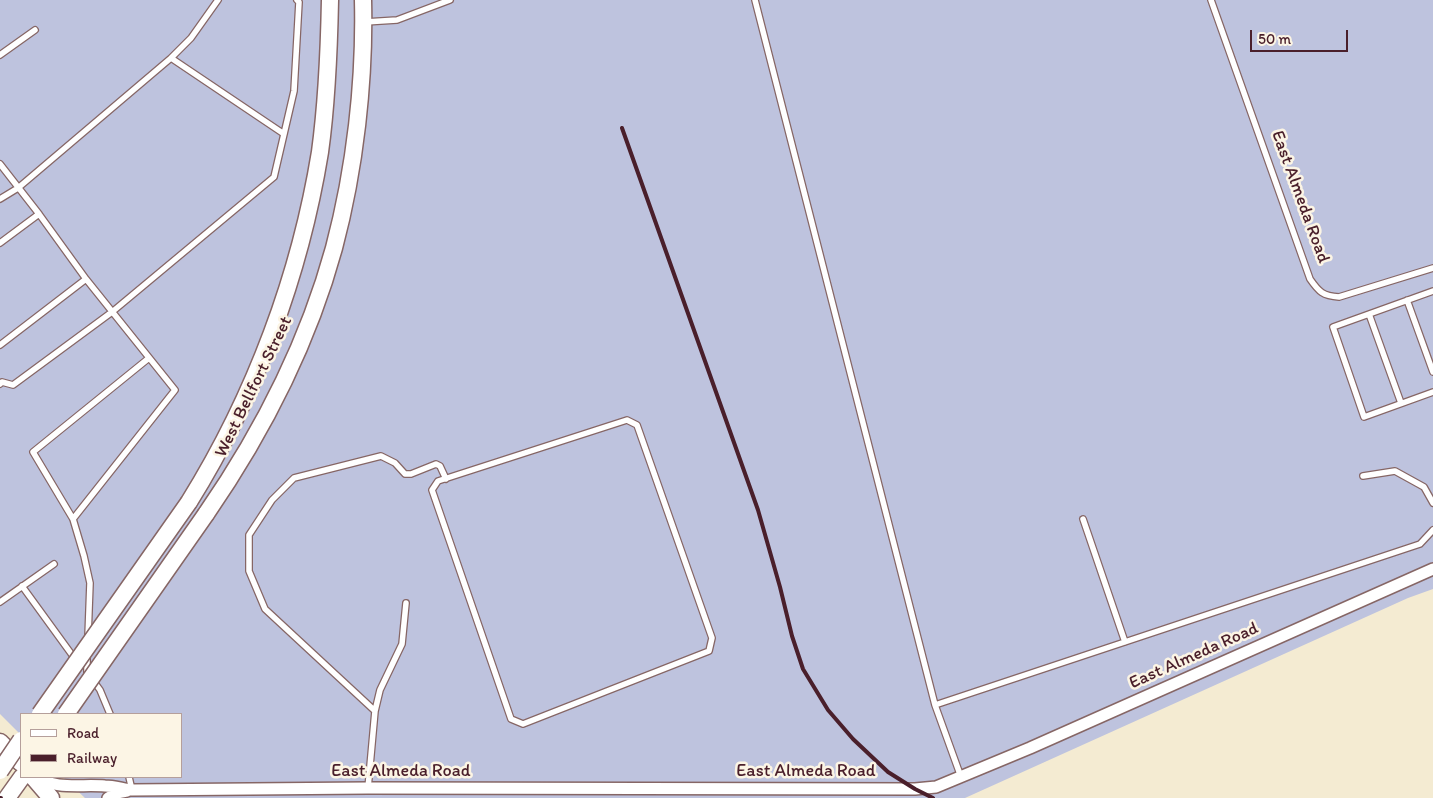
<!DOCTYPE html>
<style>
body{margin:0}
#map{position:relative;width:1433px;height:798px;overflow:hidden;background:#f4ebd2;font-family:Itim,sans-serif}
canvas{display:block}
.legend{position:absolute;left:20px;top:713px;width:162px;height:65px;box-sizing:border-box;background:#fcf5e5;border:1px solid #b59f9b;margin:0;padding:6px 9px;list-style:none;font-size:15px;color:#4a1f2b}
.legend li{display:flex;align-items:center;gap:10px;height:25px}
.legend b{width:25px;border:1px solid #b59f9b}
.scale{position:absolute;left:1250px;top:30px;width:98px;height:22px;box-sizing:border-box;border:2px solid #4a1f2b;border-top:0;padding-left:6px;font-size:15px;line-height:18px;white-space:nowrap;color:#4a1f2b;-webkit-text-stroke:4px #fcf5e5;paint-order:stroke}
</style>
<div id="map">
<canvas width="1433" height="798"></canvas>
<ul class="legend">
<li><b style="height:6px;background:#fff"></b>Road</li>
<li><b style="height:6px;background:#4a1f2b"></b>Railway</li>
</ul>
<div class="scale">50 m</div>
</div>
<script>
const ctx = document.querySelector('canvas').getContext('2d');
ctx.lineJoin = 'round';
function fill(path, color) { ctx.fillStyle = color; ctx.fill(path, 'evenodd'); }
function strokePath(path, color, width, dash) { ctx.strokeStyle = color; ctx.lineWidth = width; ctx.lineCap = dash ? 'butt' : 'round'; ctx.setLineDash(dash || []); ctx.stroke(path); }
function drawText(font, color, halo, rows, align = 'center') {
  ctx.font = font + ' Itim,sans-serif'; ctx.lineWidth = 5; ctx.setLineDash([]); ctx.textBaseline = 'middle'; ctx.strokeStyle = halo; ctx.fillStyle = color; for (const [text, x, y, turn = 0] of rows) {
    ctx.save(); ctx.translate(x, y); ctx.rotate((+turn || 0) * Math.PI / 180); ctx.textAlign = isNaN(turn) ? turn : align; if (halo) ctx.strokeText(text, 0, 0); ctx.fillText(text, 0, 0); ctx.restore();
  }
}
const industrial = new Path2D(`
 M 0,0 L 1433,0 L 1433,589 L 1408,598 L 965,798 L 85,798 L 63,777 L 181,777 L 181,714 L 21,714 L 21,735 L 0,714 Z`);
const service = new Path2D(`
 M 218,0 L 191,38 L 171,58 L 284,134
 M 755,0 L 935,705 L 961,777
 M 1211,0 L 1310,279 C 1319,292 1323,296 1339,297 L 1433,268
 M 365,22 L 397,20 L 450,0
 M 0,55 L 35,30
 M 0,164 L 39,214 L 86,279 L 175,390 L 73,519
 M 0,199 L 18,188 L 171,58
 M 0,243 L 39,214
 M 1433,291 L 1333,327 L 1364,417 L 1433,392
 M 1407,300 L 1433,372
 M 1369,314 L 1401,403
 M 0,345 L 86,279
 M 0,384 L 2,382 L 13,385 L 112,312 L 274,177 L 294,91 L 299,2 L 297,0
 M 627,420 L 637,425 L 712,638 L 709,651 L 523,724 L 511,719 L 432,490 L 438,481 Z
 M 1363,476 L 1395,471 L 1424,487 L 1433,503
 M 1083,519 L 1125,642
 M 22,586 L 75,659
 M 0,602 L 54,564
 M 88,637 L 90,583 L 84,556 L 73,519 L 33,452 L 149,358
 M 87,673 L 87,654
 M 92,679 L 100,690 L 110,714
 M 935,705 L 1420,544 L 1433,530
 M 375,711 L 380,690 L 402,644 L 406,603
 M 129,777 L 132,790
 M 368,788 L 375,711 L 265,609 L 249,571 L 249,535 L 272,500 L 294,478 L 381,456 L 395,463 L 405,474 L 411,474 L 436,464 L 440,466 L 446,479`);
const minor = new Path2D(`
 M 35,777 C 57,790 81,784 105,786 C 114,786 123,789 132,790 L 368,788 L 915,789 L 936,787 L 1030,748 L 1433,569
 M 108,798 L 117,793 L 127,791`);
const secondary = new Path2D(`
 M 189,502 C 255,396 300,275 320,152 C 327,101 329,51 330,0
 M 206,514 C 262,433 308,343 334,248 C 355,169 365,81 363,0
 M 0,742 L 21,763
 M 33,777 L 51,798
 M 7,798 L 22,777`);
const rail = new Path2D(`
 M 622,128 L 758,510 L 780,587 L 792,636 L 803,669 L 828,710 L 853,739 L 888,772 L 915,789 L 933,798
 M 0,798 L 1,798`);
const secondaryBridge = new Path2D(`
 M 40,714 L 189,502
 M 66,714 L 206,514
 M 0,771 L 21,740`);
const streetNames = [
 ["East Almeda Road",1300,197,70],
 ["West Bellfort Street",254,387,-64],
 ["East Almeda Road",1194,656,-24],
 ["East Almeda Road",401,771],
 ["East Almeda Road",806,771]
];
fill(industrial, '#bec3de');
strokePath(service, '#866665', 8);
strokePath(minor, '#866665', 14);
strokePath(secondary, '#866665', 19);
strokePath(service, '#fff', 5.5);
strokePath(minor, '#fff', 11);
strokePath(secondary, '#fff', 16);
strokePath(rail, '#4a1f2b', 4);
strokePath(secondaryBridge, '#866665', 19, []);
strokePath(secondaryBridge, '#fff', 16);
drawText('18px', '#4a1f2b', '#fcf5e5', streetNames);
</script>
